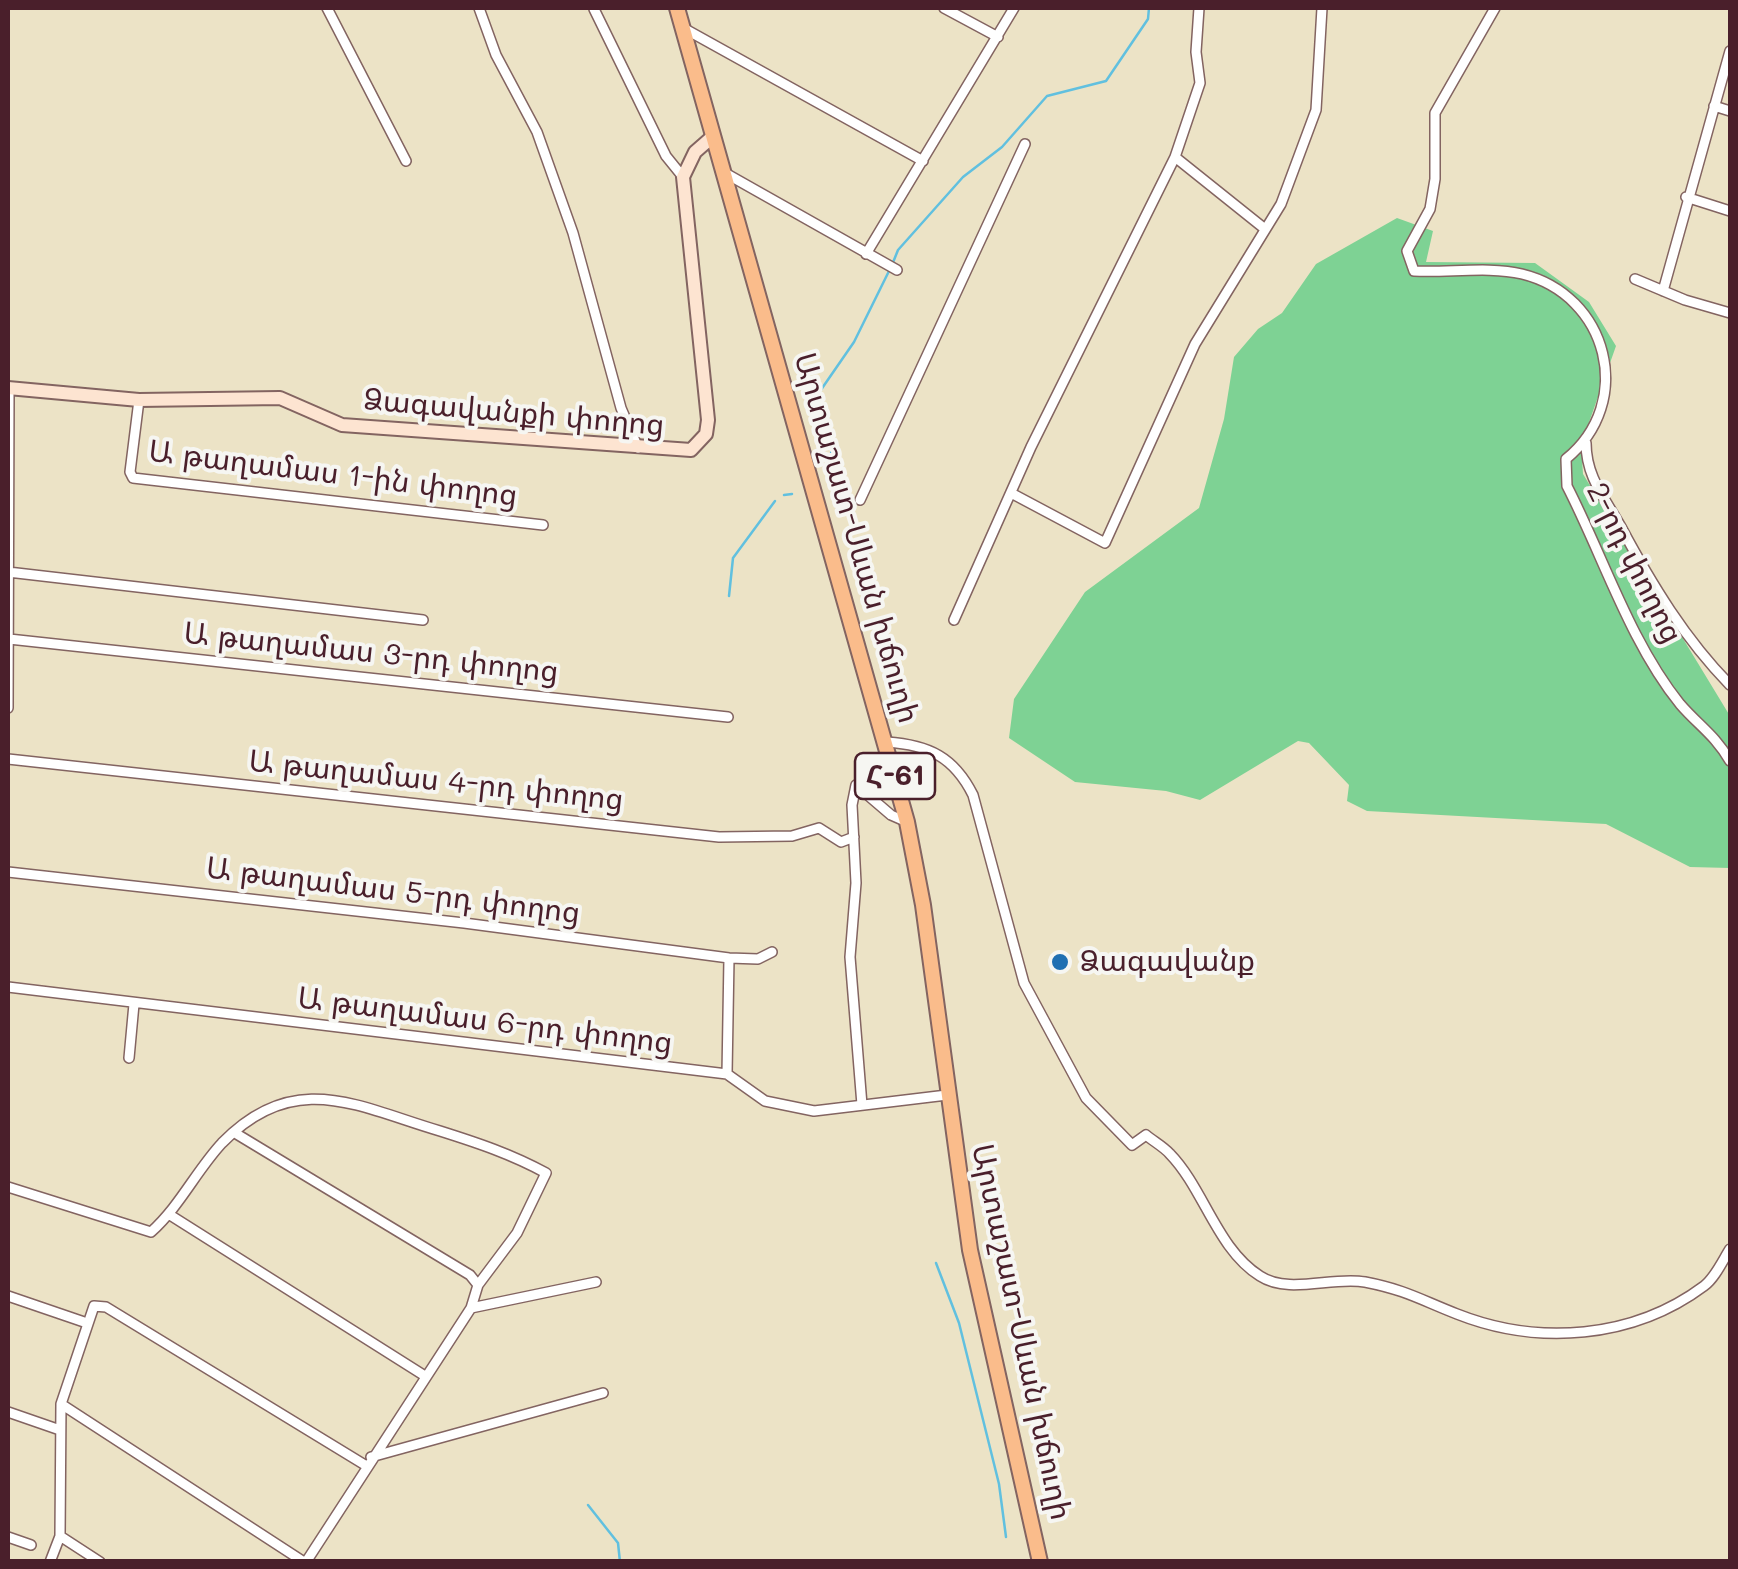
<!DOCTYPE html>
<meta charset="utf-8">
<style>
body{margin:0}
#map{position:relative;width:1738px;height:1569px;overflow:hidden;background:#ece3c6;font-family:Mali,sans-serif}
canvas{display:block}
.frame{position:absolute;inset:0;border:10px solid #4a1f2b;pointer-events:none}
</style>
<div id="map">
<canvas width="1738" height="1569"></canvas>
<div class="frame"></div>
</div>
<script>
const ctx = document.querySelector('canvas').getContext('2d');
ctx.lineJoin = 'round';
function fill(path, color) { ctx.fillStyle = color; ctx.fill(path, 'evenodd'); }
function strokePath(path, color, width, dash) { ctx.strokeStyle = color; ctx.lineWidth = width; ctx.lineCap = dash ? 'butt' : 'round'; ctx.setLineDash(dash || []); ctx.stroke(path); }
function drawText(font, color, halo, rows, align = 'center') {
  ctx.font = font + ' Mali,"Noto Sans Armenian",sans-serif'; ctx.lineWidth = 8; ctx.setLineDash([]); ctx.textBaseline = 'middle'; ctx.strokeStyle = halo; ctx.fillStyle = color; for (const [text, x, y, turn = 0] of rows) {
    ctx.save(); ctx.translate(x, y); ctx.rotate((+turn || 0) * Math.PI / 180); ctx.textAlign = isNaN(turn) ? turn : align; if (halo) ctx.strokeText(text, 0, 0); ctx.fillText(text, 0, 0); ctx.restore();
  }
}
const green = new Path2D(`
 M 1397,218 L 1433,231 L 1426,262 L 1535,263 L 1589,302 L 1616,346 L 1581,445 L 1583,474 L 1730,716 L 1730,868 L 1690,867 L 1606,824 L 1367,811 L 1347,801 L 1349,785 L 1309,743 L 1298,741 L 1200,800 L 1166,791 L 1075,782 L 1009,738 L 1014,699 L 1085,592 L 1199,508 L 1224,419 L 1234,357 L 1258,329 L 1282,313 L 1316,264 Z`);
const stream = new Path2D(`
 M 892,265 L 898,250 L 963,177 L 1002,147 L 1047,96 L 1106,81 L 1148,19 L 1149,8
 M 829,472 L 832,446 L 816,397 L 854,342 L 890,269
 M 784,495 L 792,494
 M 729,596 L 733,558 L 775,501
 M 936,1263 L 959,1323 L 999,1484 L 1006,1537
 M 588,1505 L 618,1543 L 620,1562`);
const street = new Path2D(`
 M 327,8 L 406,161
 M 479,8 L 496,55 L 537,132 L 573,233 L 621,408 L 638,448
 M 944,8 L 998,37
 M 1495,8 L 1435,113 L 1435,179 L 1430,209 L 1407,251 L 1414,271 C 1447,273 1490,266 1522,274 C 1608,295 1636,402 1566,459 L 1567,486 C 1603,556 1630,642 1680,704 C 1698,725 1715,735 1730,761
 M 594,9 L 666,156 L 683,177
 M 685,29 L 923,161
 M 1714,106 L 1730,111
 M 1175,157 L 1265,229
 M 725,173 L 897,270
 M 1686,197 L 1730,211
 M 866,254 L 1014,8
 M 1635,279 L 1685,300 L 1730,313
 M 1663,291 L 1730,51
 M 139,400 L 130,472 L 133,478 L 543,525
 M 1586,443 C 1586,477 1605,498 1621,527 C 1652,585 1685,639 1730,685
 M 1011,493 L 1105,543 L 1195,344 L 1281,204 L 1316,110 L 1322,8
 M 860,500 L 1025,144
 M 8,572 L 423,620
 M 954,620 L 1031,447 L 1175,157 L 1200,83 L 1196,52 L 1199,8
 M 9,639 L 728,717
 M 8,708 L 9,388
 M 887,742 C 929,745 954,757 973,795 L 1024,983 L 1086,1098 L 1132,1145 L 1146,1135 C 1153,1141 1164,1147 1170,1154 C 1204,1189 1217,1249 1260,1276 C 1289,1295 1332,1276 1365,1282 C 1406,1290 1421,1300 1457,1314 C 1538,1346 1633,1339 1704,1286 C 1715,1278 1723,1260 1730,1249
 M 8,759 L 719,837 L 792,836 L 819,828 L 841,842 L 854,837
 M 8,872 L 464,923 L 729,958 L 758,959 L 772,952
 M 8,987 L 727,1074 L 765,1101 L 814,1111 L 947,1095
 M 129,1058 L 134,1004
 M 727,1074 L 729,958
 M 862,1105 L 850,957 L 856,883 L 852,805 L 856,785 L 891,815 L 907,822
 M 235,1133 L 470,1275 L 478,1285
 M 8,1187 L 151,1232 C 180,1206 196,1171 222,1143 C 295,1068 358,1107 440,1131 C 478,1143 511,1154 546,1173 L 517,1233 L 478,1285 L 471,1308 L 306,1562
 M 170,1215 L 425,1376
 M 8,1296 L 87,1323
 M 471,1308 L 596,1282
 M 61,1404 L 304,1562
 M 8,1412 L 60,1430
 M 371,1457 L 603,1393
 M 60,1536 L 100,1562
 M 8,1537 L 31,1545
 M 50,1562 L 60,1536 L 61,1404 L 94,1306 L 106,1307 L 365,1465`);
const secondary = new Path2D(`
 M 8,388 L 139,400 L 280,398 L 342,425 L 691,450 L 706,434 L 708,420 L 683,177 L 695,152 L 711,138`);
const primary = new Path2D(`
 M 677,8 L 907,822 L 923,905 L 970,1250 L 1040,1562`);
const markers = [
 [1060,962,10,"#1f6fb2"]
];
const shields = [
 [895,776,80]
];
const shieldNames = [
 ["Հ-61",895,776]
];
const streetNames = [
 ["Ձագավանքի փողոց",514,413,5],
 ["Ա թաղամաս 1-ին փողոց",333,474,7],
 ["Արտաշատ-Սևան խճուղի",856,538,74],
 ["2-րդ փողոց",1634,563,63],
 ["Ա թաղամաս 3-րդ փողոց",371,653,6],
 ["Ա թաղամաս 4-րդ փողոց",436,781,6],
 ["Ա թաղամաս 5-րդ փողոց",393,891,7],
 ["Ա թաղամաս 6-րդ փողոց",485,1021,7],
 ["Արտաշատ-Սևան խճուղի",1021,1332,78]
];
const poiNames = [
 ["Ձագավանք",1080,962]
];
fill(green, '#7ed294');
strokePath(stream, '#61c0df', 2.5);
strokePath(street, '#836461', 12);
strokePath(secondary, '#836461', 16);
strokePath(primary, '#836461', 18);
strokePath(street, '#fff', 9);
strokePath(secondary, '#fde4d1', 12);
strokePath(primary, '#fabc8b', 14);
for (const [x, y, r, color] of markers) { const dot = new Path2D(); dot.arc(x, y, r, 0, 2 * Math.PI); ctx.fillStyle = color; ctx.fill(dot); strokePath(dot, '#f6f6f2', 4); }
for (const [x, y, w] of shields) { const box = new Path2D(); box.roundRect(x - w / 2, y - 23, w, 46, 8); ctx.fillStyle = '#f6f6f2'; ctx.fill(box); strokePath(box, '#4a1f2b', 2.5); }
drawText('bold 28px', '#4a1f2b', null, shieldNames);
drawText('30px', '#4a1f2b', '#f6f6f2', streetNames);
drawText('30px', '#4a1f2b', '#f6f6f2', poiNames, 'left');
</script>
